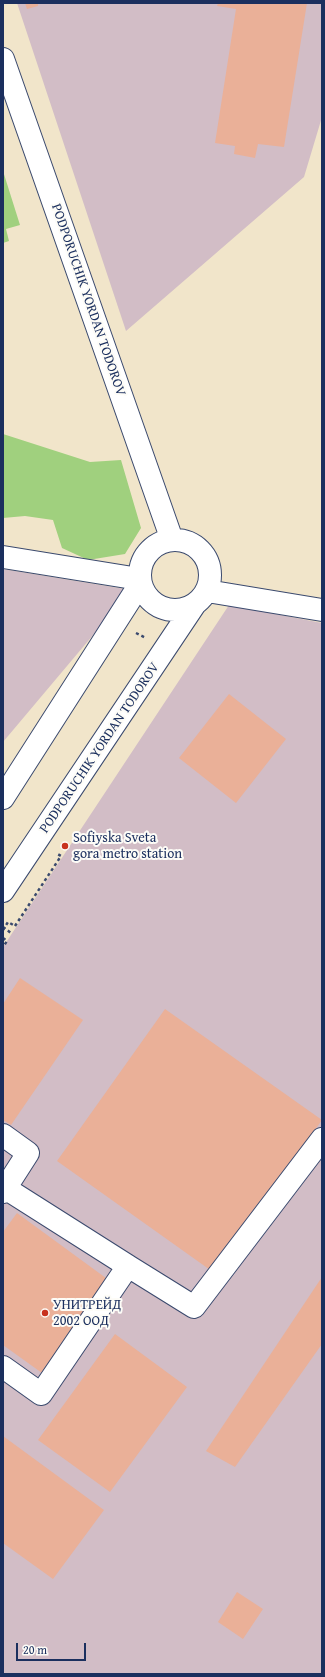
<!DOCTYPE html>
<meta charset="utf-8">
<style>
body{margin:0}
#map{position:relative;width:325px;height:1677px;overflow:hidden;background:#f1e5ca;font-family:"Gentium Book Plus",serif}
canvas{display:block}
.frame{position:absolute;inset:0;border:4px solid #1b2f5e;pointer-events:none}
.scale{position:absolute;left:16px;top:1643px;width:70px;height:18px;box-sizing:border-box;border:2px solid #1b2f5e;border-top:0;padding-left:5px;font-size:12px;line-height:14px;white-space:nowrap;color:#1b2f5e;-webkit-text-stroke:3px #fdfcf7;paint-order:stroke}
</style>
<div id="map">
<canvas width="325" height="1677"></canvas>
<div class="frame"></div>
<div class="scale">20 m</div>
</div>
<script>
const ctx = document.querySelector('canvas').getContext('2d');
ctx.lineJoin = 'round';
function fill(path, color) { ctx.fillStyle = color; ctx.fill(path, 'evenodd'); }
function strokePath(path, color, width, dash) { ctx.strokeStyle = color; ctx.lineWidth = width; ctx.lineCap = dash ? 'butt' : 'round'; ctx.setLineDash(dash || []); ctx.stroke(path); }
function drawText(font, color, halo, rows, align = 'center') {
  ctx.font = font + ' "Gentium Book Plus",serif'; ctx.lineWidth = 4; ctx.setLineDash([]); ctx.textBaseline = 'middle'; ctx.strokeStyle = halo; ctx.fillStyle = color; for (const [text, x, y, turn = 0] of rows) {
    ctx.save(); ctx.translate(x, y); ctx.rotate((+turn || 0) * Math.PI / 180); ctx.textAlign = isNaN(turn) ? turn : align; if (halo) ctx.strokeText(text, 0, 0); ctx.fillText(text, 0, 0); ctx.restore();
  }
}
const industrial = new Path2D(`
 M 17,3 L 322,3 L 322,117 L 304,177 L 126,331 Z
 M 3,569 L 131,590 L 3,742 Z
 M 229,605 L 322,623 L 322,1674 L 3,1674 L 3,947 Z`);
const green = new Path2D(`
 M 3,171 L 20,225 L 6,229 L 9,241 L 3,243 Z
 M 3,434 L 90,462 L 121,460 L 141,528 L 125,554 L 88,560 L 62,548 L 53,520 L 25,516 L 3,518 Z`);
const building = new Path2D(`
 M 25,3 L 38,3 L 38,6 L 27,9 Z
 M 218,3 L 307,3 L 284,147 L 258,144 L 255,158 L 234,154 L 235,146 L 215,143 L 236,9 L 217,6 Z
 M 229,694 L 286,739 L 236,803 L 179,758 Z
 M 20,978 L 83,1020 L 11,1125 L 3,1120 L 3,1004 Z
 M 165,1009 L 322,1120 L 213,1272 L 57,1161 Z
 M 17,1213 L 110,1281 L 42,1373 L 3,1345 L 3,1232 Z
 M 322,1277 L 322,1344 L 235,1467 L 206,1451 Z
 M 115,1334 L 187,1387 L 110,1492 L 38,1440 Z
 M 3,1436 L 104,1510 L 53,1579 L 3,1543 Z
 M 237,1592 L 263,1609 L 243,1639 L 218,1622 Z`);
const path = new Path2D(`
 M 136,633 L 146,638
 M 15,926 L 61,856 L 56,853
 M 3,927 L 11,933
 M 3,938 L 7,941 L 3,947`);
const minor = new Path2D(`
 M 3,59 L 172,540
 M140 575a35 35 0 1 1 70 0a35 35 0 1 1-70 0Z
 M 3,557 L 139,579
 M 207,591 L 322,610
 M 3,798 L 140,584
 M 3,891 L 195,604
 M 3,1135 L 28,1153 L 3,1192
 M 128,1266 L 194,1307 L 322,1139
 M 3,1367 L 41,1394 L 128,1266 L 5,1188`);
const pathBridge = new Path2D(`
 M 3,930 L 8,922 L 15,926`);
const markers = [
 [65,846,4,"#c8321e"],
 [45,1313,4,"#c8321e"]
];
const streetNames = [
 ["PODPORUCHIK YORDAN TODOROV",88,300,71],
 ["PODPORUCHIK YORDAN TODOROV",100,748,-56]
];
const poiNames = [
 ["Sofiyska Sveta",73,838],
 ["gora metro station",73,854],
 ["УНИТРЕЙД",53,1305],
 ["2002 ООД",53,1321]
];
fill(industrial, '#d2bdc6');
fill(green, '#a0d07e');
fill(building, '#eab098');
strokePath(minor, '#3b4a6e', 24);
strokePath(path, '#3b4a6e', 2.5, [3, 3]);
strokePath(minor, '#fff', 22);
strokePath(pathBridge, '#3b4a6e', 2.5, [3, 3]);
for (const [x, y, r, color] of markers) { const dot = new Path2D(); dot.arc(x, y, r, 0, 2 * Math.PI); ctx.fillStyle = color; ctx.fill(dot); strokePath(dot, '#fdfcf7', 1.5); }
drawText('14px', '#1b2f5e', '#fdfcf7', streetNames);
drawText('14px', '#1b2f5e', '#fdfcf7', poiNames, 'left');
</script>
